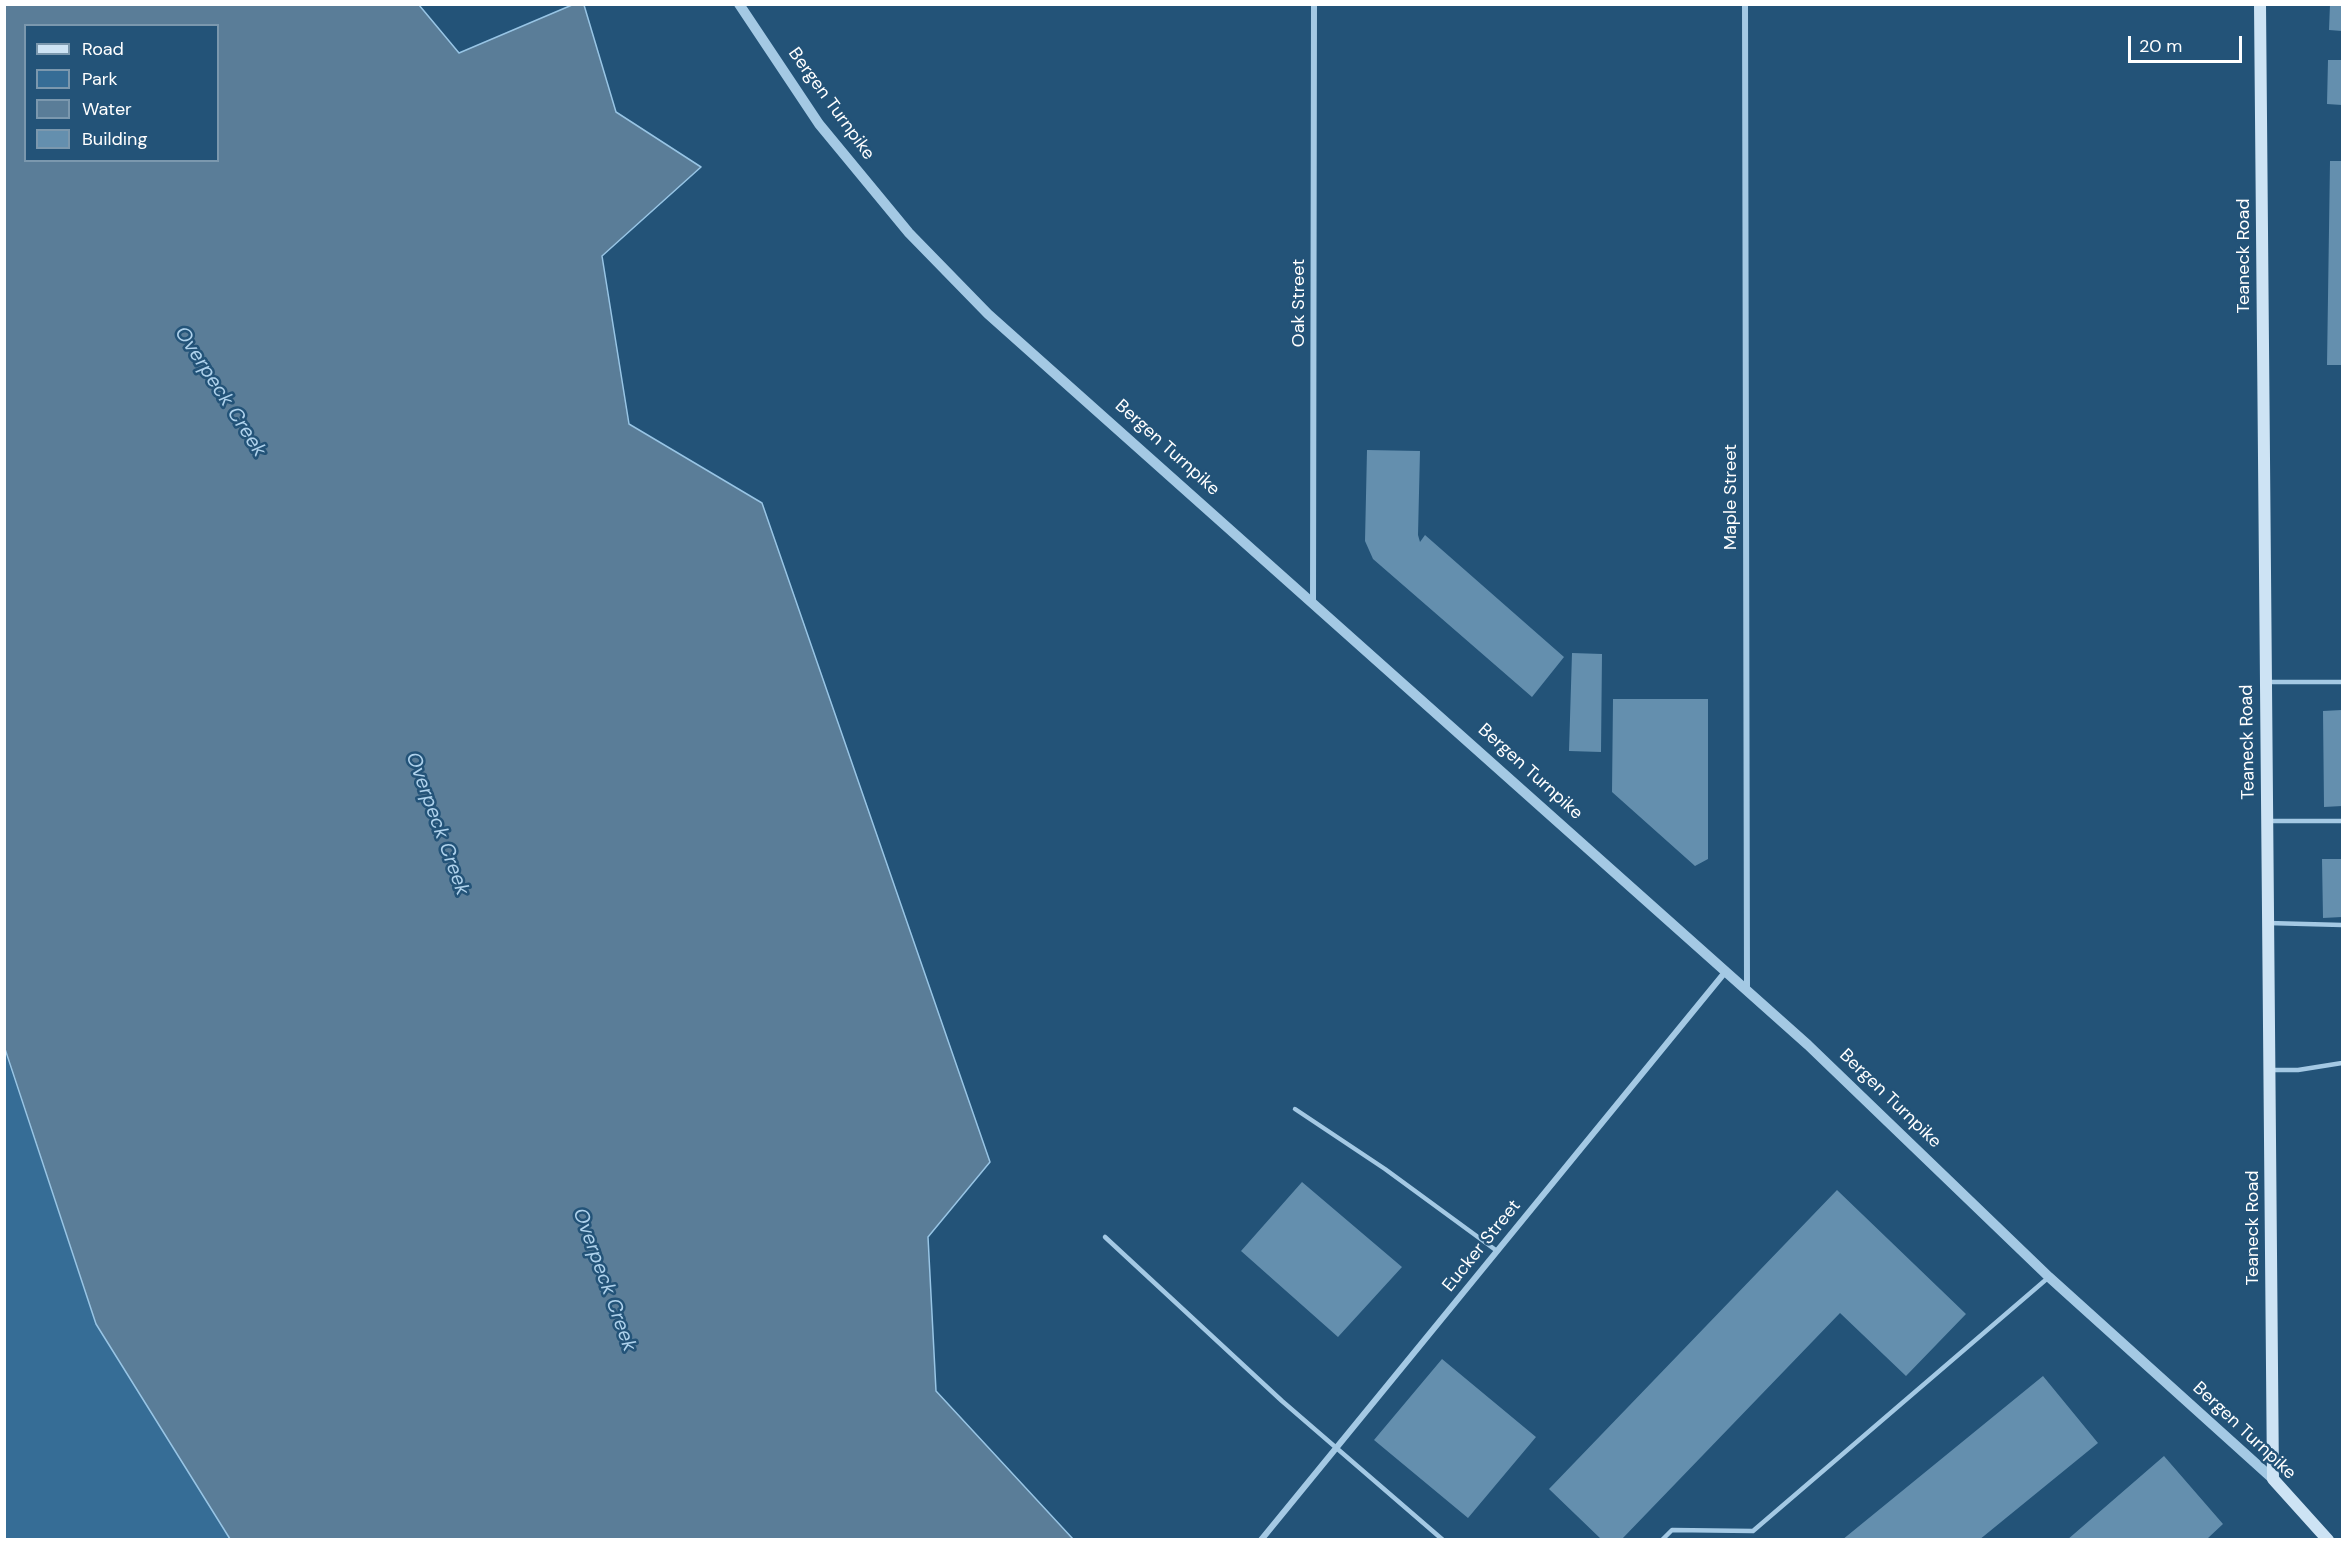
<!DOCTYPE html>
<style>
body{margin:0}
#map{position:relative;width:2347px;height:1544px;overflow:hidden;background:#235378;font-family:"DM Sans",sans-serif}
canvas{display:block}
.frame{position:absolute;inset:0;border:6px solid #fff;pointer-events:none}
.legend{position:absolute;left:24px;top:24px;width:195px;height:138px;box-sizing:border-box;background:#235378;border:2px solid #7b98ae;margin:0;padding:8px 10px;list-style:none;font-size:18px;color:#fff}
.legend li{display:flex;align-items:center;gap:12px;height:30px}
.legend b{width:30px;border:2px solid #7b98ae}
.scale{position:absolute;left:2128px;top:36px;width:114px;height:27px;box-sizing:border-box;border:3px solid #fff;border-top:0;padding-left:8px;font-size:18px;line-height:21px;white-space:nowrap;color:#fff;-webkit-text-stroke:4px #235378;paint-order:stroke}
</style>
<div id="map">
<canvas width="2347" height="1544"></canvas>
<div class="frame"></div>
<ul class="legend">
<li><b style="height:8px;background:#cde3f4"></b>Road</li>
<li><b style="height:16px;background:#366d96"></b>Park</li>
<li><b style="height:16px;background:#5a7d98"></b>Water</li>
<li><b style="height:16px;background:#648fae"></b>Building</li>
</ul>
<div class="scale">20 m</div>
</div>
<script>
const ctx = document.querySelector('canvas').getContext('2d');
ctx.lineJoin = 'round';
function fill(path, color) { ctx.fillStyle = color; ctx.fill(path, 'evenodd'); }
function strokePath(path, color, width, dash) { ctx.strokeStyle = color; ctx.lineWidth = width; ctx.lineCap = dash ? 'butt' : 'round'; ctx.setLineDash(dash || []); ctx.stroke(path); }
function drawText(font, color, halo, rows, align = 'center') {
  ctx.font = font + ' "DM Sans",sans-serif'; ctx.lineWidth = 5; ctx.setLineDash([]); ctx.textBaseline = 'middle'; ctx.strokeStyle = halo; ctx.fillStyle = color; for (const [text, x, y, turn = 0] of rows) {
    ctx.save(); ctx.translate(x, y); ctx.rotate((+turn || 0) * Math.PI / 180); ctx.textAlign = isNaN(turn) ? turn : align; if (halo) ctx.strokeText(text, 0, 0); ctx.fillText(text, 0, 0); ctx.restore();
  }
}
const green = new Path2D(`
 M 4,1049 L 96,1324 L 230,1539 L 5,1539 Z`);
const water = new Path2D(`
 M 4,5 L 419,5 L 459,53 L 572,5 L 584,5 L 616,112 L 701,167 L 602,256 L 629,424 L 762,503 L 990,1162 L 928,1237 L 936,1391 L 1073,1539 L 230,1539 L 96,1324 L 5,1049 ZM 26,26 L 218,26 L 218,160 L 26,160 Z`);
const building = new Path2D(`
 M 2330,4 L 2342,4 L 2342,31 L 2329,30 Z
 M 2328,60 L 2342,60 L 2342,105 L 2327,104 Z
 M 2330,161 L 2342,161 L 2342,365 L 2327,365 Z
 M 1367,450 L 1420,451 L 1418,535 L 1420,542 L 1425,535 L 1564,657 L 1532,697 L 1373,559 L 1365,541 Z
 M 1572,653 L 1602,654 L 1601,752 L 1569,751 Z
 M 1613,699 L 1708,699 L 1708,859 L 1695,866 L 1612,792 Z
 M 2342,710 L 2342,806 L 2324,807 L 2323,711 Z
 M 2322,859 L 2342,859 L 2342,917 L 2323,918 Z
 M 1302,1182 L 1402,1267 L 1338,1337 L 1241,1251 Z
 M 1837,1190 L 1966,1314 L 1906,1376 L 1840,1313 L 1621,1540 L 1602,1540 L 1549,1489 Z
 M 1442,1359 L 1536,1437 L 1468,1518 L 1374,1440 Z
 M 2043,1376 L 2098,1443 L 1979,1540 L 1842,1540 Z
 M 2164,1456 L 2223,1524 L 2208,1538 L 2209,1540 L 2067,1540 Z`);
const service = new Path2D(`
 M 2267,682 L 2342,682
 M 2270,821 L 2342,821
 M 2268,923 L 2342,925
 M 2271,1070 L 2298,1070 L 2342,1063
 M 1295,1109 L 1385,1169 L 1497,1251
 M 1105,1237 L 1282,1401 L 1443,1540
 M 1662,1540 L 1672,1530 L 1753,1531 L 2049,1277`);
const minor = new Path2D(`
 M 1745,4 L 1747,989
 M 1313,602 L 1314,4
 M 1261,1540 L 1726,971`);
const tertiary = new Path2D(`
 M 739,4 L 819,124 L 909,233 L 988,314 L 1808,1045 L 2049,1277 L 2273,1479`);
const secondary = new Path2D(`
 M 2260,4 L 2273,1479 L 2328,1540`);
const streetNames = [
 ["Bergen Turnpike",831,104,54],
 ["Teaneck Road",2244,256,-90],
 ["Oak Street",1299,303,-90],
 ["Bergen Turnpike",1167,448,42],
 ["Maple Street",1731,497,-90],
 ["Teaneck Road",2248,742,-91],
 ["Bergen Turnpike",1530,772,42],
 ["Bergen Turnpike",1890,1099,44],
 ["Teaneck Road",2253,1228,-90],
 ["Eucker Street",1482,1246,-51],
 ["Bergen Turnpike",2244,1431,43]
];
const waterNames = [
 ["Overpeck Creek",220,392,57],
 ["Overpeck Creek",437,824,70],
 ["Overpeck Creek",604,1280,70]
];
fill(green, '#366d96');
fill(water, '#5a7d98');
strokePath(water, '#98c5e5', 1.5);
fill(building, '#648fae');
strokePath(service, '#a4c9e4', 4.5);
strokePath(minor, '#a4c9e4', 6);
strokePath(tertiary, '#a4c9e4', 10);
strokePath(secondary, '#cde3f4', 12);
drawText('18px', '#fff', '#235378', streetNames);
drawText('italic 20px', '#afd2ec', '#235378', waterNames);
</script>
